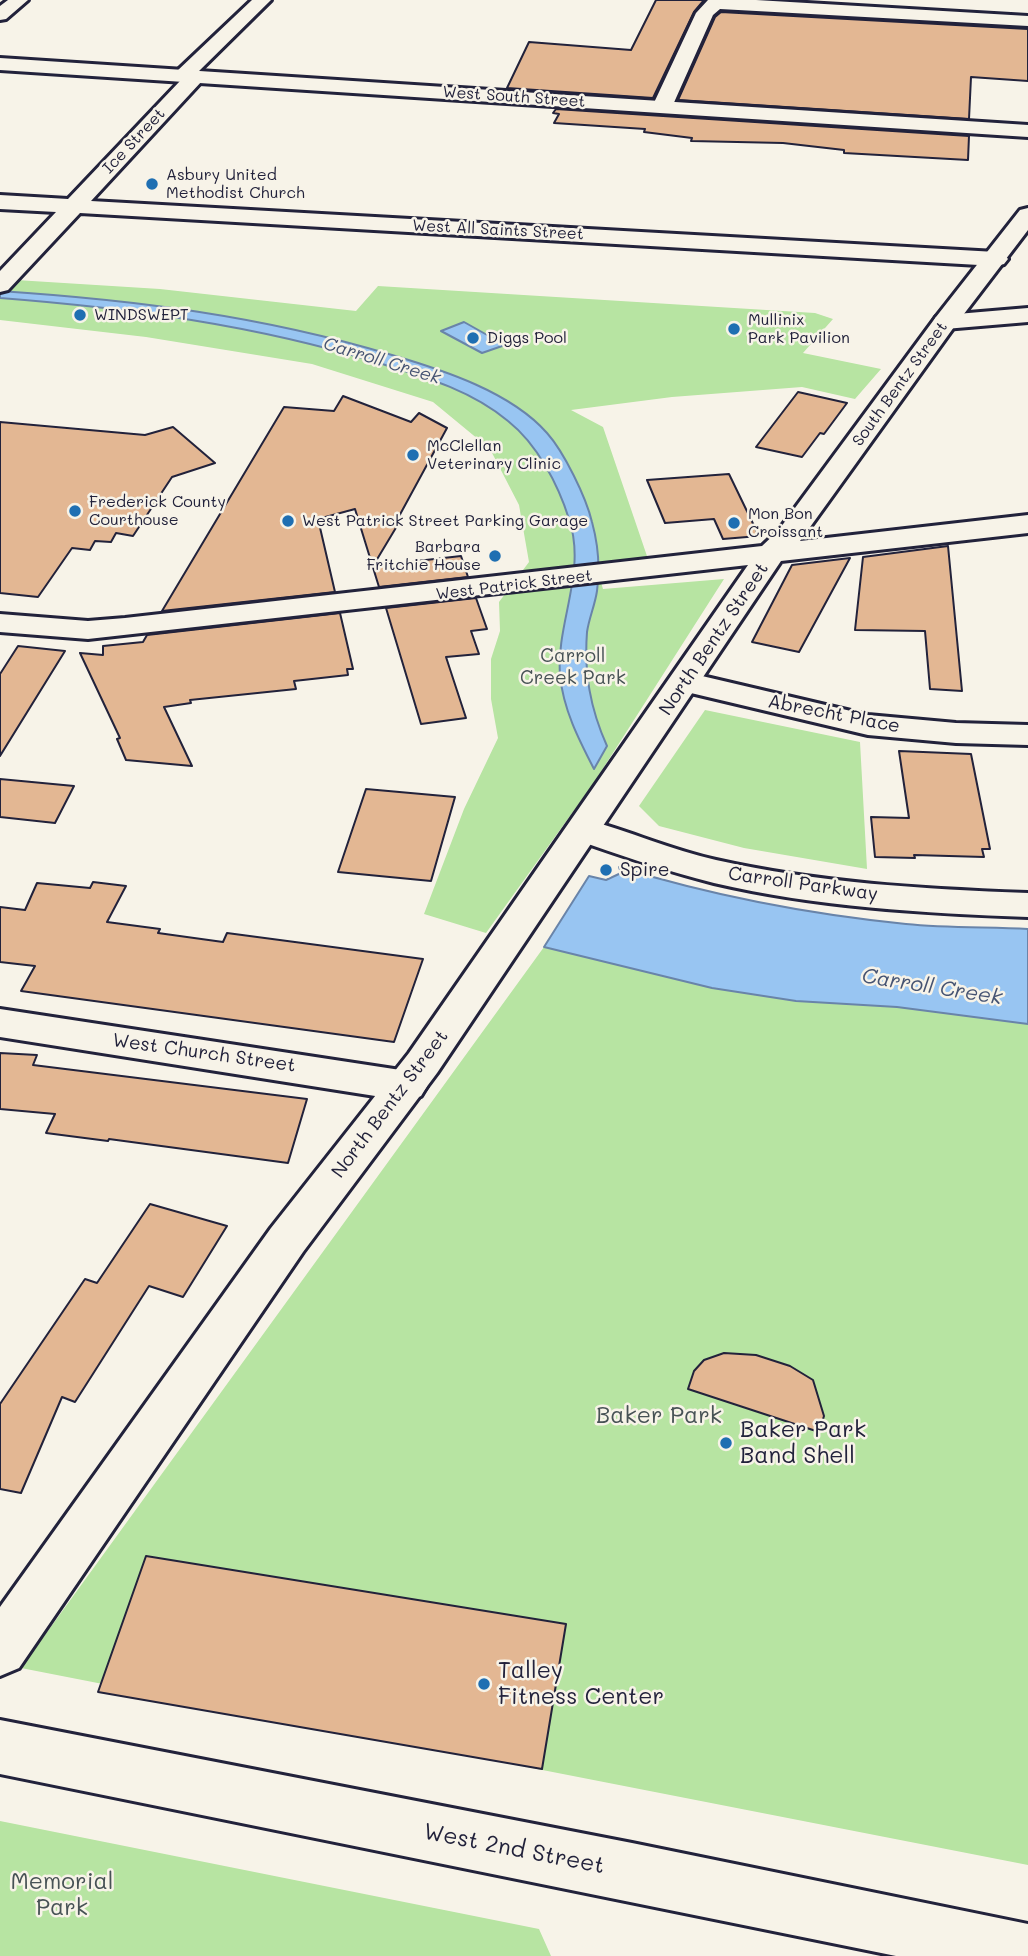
<!DOCTYPE html>
<style>
body{margin:0}
canvas{display:block;background:#f7f3e8}
</style>
<canvas width="1028" height="1956"></canvas>
<script>
const ctx = document.querySelector('canvas').getContext('2d');
ctx.lineJoin = 'round';
function fill(path, color) { ctx.fillStyle = color; ctx.fill(path, 'evenodd'); }
function strokePath(path, color, width, dash) { ctx.strokeStyle = color; ctx.lineWidth = width; ctx.lineCap = dash ? 'butt' : 'round'; ctx.setLineDash(dash || []); ctx.stroke(path); }
function drawText(font, color, halo, rows, align = 'center') {
  ctx.font = font + ' Mali,sans-serif'; ctx.lineWidth = 5; ctx.setLineDash([]); ctx.textBaseline = 'middle'; ctx.strokeStyle = halo; ctx.fillStyle = color; for (const [text, x, y, turn = 0] of rows) {
    ctx.save(); ctx.translate(x, y); ctx.rotate((+turn || 0) * Math.PI / 180); ctx.textAlign = isNaN(turn) ? turn : align; if (halo) ctx.strokeText(text, 0, 0); ctx.fillText(text, 0, 0); ctx.restore();
  }
}
const green = new Path2D(`
 M 0,279 L 160,289 L 356,311 L 378,286 L 815,313 L 833,319 L 803,353 L 881,369 L 855,399 L 802,387 L 672,397 L 571,410 L 603,427 L 648,559 L 596,566 L 603,589 L 724,579 L 595,781 L 486,933 L 424,914 L 464,809 L 498,738 L 491,699 L 491,659 L 500,631 L 499,602 L 529,562 L 519,505 L 490,449 L 433,402 L 312,364 L 146,337 L 0,320 Z
 M 705,710 L 860,742 L 867,869 L 744,848 L 659,826 L 639,806 Z
 M 619,867 C 713,896 808,914 906,924 C 946,928 987,928 1028,930 L 1028,1865 L 21,1668 L 544,947 L 589,876 L 607,880 L 621,873 Z
 M 0,1821 L 539,1929 L 551,1956 L 0,1956 Z`);
const water = new Path2D(`
 M 0,291 C 135,300 262,316 392,355 C 443,370 511,392 547,433 C 564,452 586,497 592,522 C 598,544 600,569 597,591 C 595,605 589,618 587,632 C 584,673 590,708 607,746 L 594,769 C 579,740 563,709 560,675 C 556,623 587,572 569,519 C 558,484 537,444 508,421 C 471,390 425,377 379,363 C 255,325 129,308 0,298 Z
 M 464,322 L 505,345 L 482,353 L 441,331 Z
 M 619,867 C 713,896 808,914 906,924 C 946,928 987,927 1028,929 L 1028,1024 L 897,1007 L 796,1001 L 712,988 L 544,947 L 589,876 L 606,880 L 621,873 Z`);
const building = new Path2D(`
 M 656,0 L 704,0 L 694,12 L 653,98 L 507,88 L 529,42 L 631,50 Z
 M 721,12 L 1028,29 L 1028,81 L 971,77 L 969,119 L 678,100 L 715,17 Z
 M 556,109 L 969,136 L 968,160 L 844,153 L 844,150 L 783,143 L 691,141 L 692,138 L 644,132 L 645,129 L 554,123 L 559,114 L 553,113 Z
 M 798,392 L 847,403 L 824,434 L 820,433 L 802,457 L 756,447 Z
 M 343,396 L 411,422 L 419,413 L 447,428 L 397,520 L 400,521 L 373,566 L 461,556 L 468,577 L 379,587 L 355,509 L 318,519 L 335,592 L 162,611 L 284,407 L 334,411 Z
 M 0,422 L 145,435 L 173,427 L 215,463 L 172,477 L 133,536 L 116,533 L 111,542 L 95,541 L 90,550 L 72,548 L 38,597 L 0,593 Z
 M 729,474 L 759,536 L 723,539 L 714,519 L 665,523 L 647,480 Z
 M 948,546 L 962,691 L 930,689 L 925,631 L 855,630 L 863,557 Z
 M 850,558 L 799,652 L 752,642 L 792,565 Z
 M 476,598 L 487,629 L 471,631 L 479,654 L 446,657 L 466,718 L 421,724 L 386,608 Z
 M 340,613 L 353,669 L 347,669 L 348,675 L 294,681 L 296,689 L 190,700 L 191,703 L 164,707 L 192,766 L 126,760 L 117,739 L 120,738 L 80,653 L 103,655 L 103,646 L 143,642 L 147,635 Z
 M 18,646 L 65,651 L 0,756 L 0,674 Z
 M 899,751 L 971,754 L 990,849 L 982,849 L 984,857 L 914,855 L 915,858 L 875,857 L 871,817 L 909,818 Z
 M 0,779 L 74,786 L 55,823 L 0,817 Z
 M 366,789 L 455,797 L 431,881 L 338,872 Z
 M 93,882 L 126,886 L 107,922 L 160,929 L 158,933 L 223,942 L 227,933 L 423,959 L 394,1042 L 21,991 L 35,966 L 0,962 L 0,907 L 25,910 L 37,883 L 90,888 Z
 M 0,1053 L 37,1055 L 33,1065 L 307,1099 L 288,1163 L 109,1139 L 108,1141 L 46,1133 L 55,1114 L 0,1109 Z
 M 150,1204 L 227,1226 L 183,1297 L 149,1286 L 75,1402 L 62,1397 L 21,1493 L 0,1489 L 0,1404 L 85,1279 L 97,1283 Z
 M 724,1353 L 756,1355 L 790,1366 L 813,1380 L 824,1416 L 819,1432 L 688,1389 L 694,1371 L 704,1360 Z
 M 146,1556 L 566,1624 L 542,1769 L 98,1692 Z`);
const minor = new Path2D(`
 M 252,0 L 271,0 L 198,72 L 205,77 L 202,81 L 91,201 L 996,252 L 1004,254 L 1008,259 L 1004,264 L 996,266 L 80,213 L 8,290 L 0,292 L 0,271 L 56,212 L 0,209 L 0,195 L 68,199 L 180,81 L 173,76 L 176,72 Z
 M 708,0 L 756,0 L 1028,16 L 1028,26 L 720,9 L 713,15 L 672,107 L 669,111 L 655,111 L 652,107 L 696,13 Z
 M 1028,308 L 1028,322 L 945,329 L 936,327 L 933,322 L 936,317 L 945,315 Z
 M 685,672 L 868,715 L 956,723 L 1028,725 L 1028,745 L 956,743 L 868,735 L 674,689 L 669,682 L 674,675 Z
 M 584,819 C 629,831 671,850 716,860 C 818,883 924,889 1028,893 L 1028,917 C 923,913 817,907 714,883 C 666,871 619,855 571,838 L 566,830 L 571,822 Z
 M 0,1009 L 407,1071 L 421,1076 L 427,1086 L 421,1096 L 407,1101 L 0,1037 Z
 M 0,1720 L 632,1843 L 1028,1924 L 1028,1956 L 896,1956 L 0,1774 Z`);
const major = new Path2D(`
 M 8,0 L 28,0 L 6,19 L 0,20 L 0,6 Z
 M 0,58 L 1028,125 L 1028,137 L 0,70 Z
 M 1028,208 L 1028,230 L 954,327 L 800,541 L 1028,515 L 1028,533 L 781,561 L 437,1073 L 303,1252 L 19,1668 L 0,1676 L 0,1607 L 271,1228 L 409,1053 L 748,565 L 88,639 L 0,632 L 0,614 L 88,621 L 125,618 L 762,546 L 778,531 L 936,317 L 1020,210 Z`);
const markers = [
 [152,184,7,"#1f6fb2"],
 [80,315,7,"#1f6fb2"],
 [734,329,7,"#1f6fb2"],
 [473,338,7,"#1f6fb2"],
 [413,455,7,"#1f6fb2"],
 [75,511,7,"#1f6fb2"],
 [288,521,7,"#1f6fb2"],
 [734,523,7,"#1f6fb2"],
 [495,556,7,"#1f6fb2"],
 [606,870,7,"#1f6fb2"],
 [726,1443,7,"#1f6fb2"],
 [484,1684,7,"#1f6fb2"]
];
const farStreetnames = [
 ["West South Street",514,97,4],
 ["Ice Street",134,141,-47],
 ["West All Saints Street",498,230,3],
 ["South Bentz Street",900,384,-54],
 ["West Patrick Street",514,585,-7]
];
const farPoinames = [
 ["Asbury United",166,175],
 ["Methodist Church",166,193],
 ["WINDSWEPT",94,315],
 ["Mullinix",748,320],
 ["Park Pavilion",748,338],
 ["Diggs Pool",487,338],
 ["McClellan",427,446],
 ["Veterinary Clinic",427,464],
 ["Frederick County",89,502],
 ["Courthouse",89,520],
 ["Mon Bon",748,514],
 ["Croissant",748,532],
 ["West Patrick Street Parking Garage",302,521],
 ["Barbara",481,547,"right"],
 ["Fritchie House",481,565,"right"]
];
const farWaternames = [
 ["Carroll Creek",382,361,17]
];
const streetNames = [
 ["North Bentz Street",714,639,-56],
 ["Abrecht Place",834,714,11],
 ["Carroll Parkway",803,884,8],
 ["West Church Street",204,1053,8],
 ["North Bentz Street",390,1104,-53]
];
const parkNames = [
 ["Carroll",573,656],
 ["Creek Park",573,678]
];
const poiNames = [
 ["Spire",620,870]
];
const waterNames = [
 ["Carroll Creek",932,987,9]
];
const nearParknames = [
 ["Baker Park",659,1416],
 ["Memorial",62,1882],
 ["Park",62,1908]
];
const nearPoinames = [
 ["Baker Park",740,1430],
 ["Band Shell",740,1456],
 ["Talley",498,1671],
 ["Fitness Center",498,1697]
];
const nearStreetnames = [
 ["West 2nd Street",514,1849,11]
];
fill(green, '#b7e4a2');
fill(water, '#98c5f2');
strokePath(water, '#6984a9', 2);
fill(building, '#e3b793');
strokePath(building, '#22223b', 2);
strokePath(minor, '#22223b', 6);
strokePath(major, '#22223b', 6);
fill(minor, '#f7f3e8');
fill(major, '#f7f3e8');
for (const [x, y, r, color] of markers) { const dot = new Path2D(); dot.arc(x, y, r, 0, 2 * Math.PI); ctx.fillStyle = color; ctx.fill(dot); strokePath(dot, '#f7f3e8', 2.5); }
drawText('16px', '#22223b', '#f7f3e8', farStreetnames);
drawText('16px', '#22223b', '#f7f3e8', farPoinames, 'left');
drawText('italic 18px', '#455372', '#f7f3e8', farWaternames);
drawText('19px', '#22223b', '#f7f3e8', streetNames);
drawText('19px', '#475255', '#f7f3e8', parkNames);
drawText('19px', '#22223b', '#f7f3e8', poiNames, 'left');
drawText('italic 21px', '#455372', '#f7f3e8', waterNames);
drawText('23px', '#475255', '#f7f3e8', nearParknames);
drawText('23px', '#22223b', '#f7f3e8', nearPoinames, 'left');
drawText('23px', '#22223b', '#f7f3e8', nearStreetnames);
</script>
